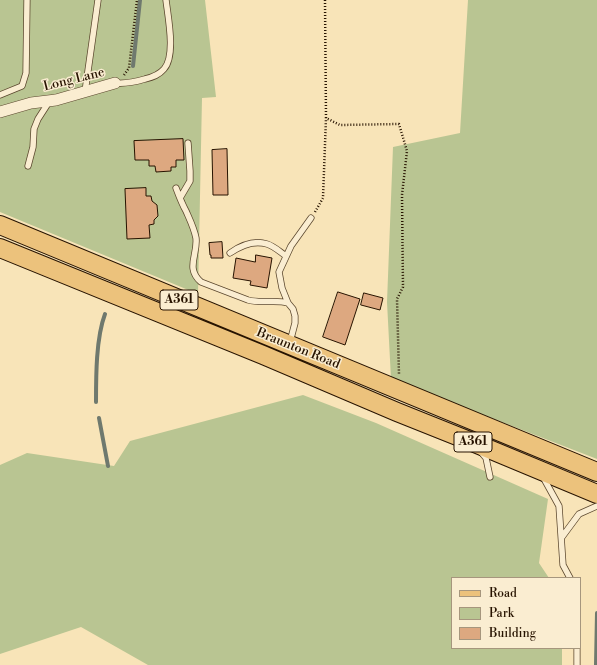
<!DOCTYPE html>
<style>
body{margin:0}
#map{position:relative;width:597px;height:665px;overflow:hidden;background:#f8e4b8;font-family:"Libre Bodoni",serif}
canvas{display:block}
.legend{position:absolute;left:451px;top:577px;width:130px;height:72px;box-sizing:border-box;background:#faedd1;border:1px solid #a6967d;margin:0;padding:5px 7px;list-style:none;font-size:12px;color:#271300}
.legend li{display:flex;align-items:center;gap:8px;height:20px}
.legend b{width:20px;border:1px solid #a6967d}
</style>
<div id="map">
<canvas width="597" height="665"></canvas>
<ul class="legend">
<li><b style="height:5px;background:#ecc27c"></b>Road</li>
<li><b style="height:11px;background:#b9c592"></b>Park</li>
<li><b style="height:11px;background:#dda880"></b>Building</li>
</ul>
</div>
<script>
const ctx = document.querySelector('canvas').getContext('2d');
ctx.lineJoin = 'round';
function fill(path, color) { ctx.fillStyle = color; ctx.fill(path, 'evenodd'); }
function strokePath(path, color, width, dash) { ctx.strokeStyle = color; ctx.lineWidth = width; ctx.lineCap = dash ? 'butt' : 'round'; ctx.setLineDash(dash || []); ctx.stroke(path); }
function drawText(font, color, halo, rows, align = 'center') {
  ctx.font = font + ' "Libre Bodoni",serif'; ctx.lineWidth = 3; ctx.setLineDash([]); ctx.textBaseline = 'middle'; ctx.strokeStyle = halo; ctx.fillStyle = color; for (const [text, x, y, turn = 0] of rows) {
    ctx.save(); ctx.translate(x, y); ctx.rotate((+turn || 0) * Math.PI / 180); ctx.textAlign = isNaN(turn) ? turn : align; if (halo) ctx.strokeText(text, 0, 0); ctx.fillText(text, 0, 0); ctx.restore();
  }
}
const green = new Path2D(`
 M 0,0 L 205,0 L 216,97 L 202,98 L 198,294 L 0,212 Z
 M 468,0 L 597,0 L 597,459 L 391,379 L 387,302 L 393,147 L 460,133 Z
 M 303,395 L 376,423 L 548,499 L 539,563 L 549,578 L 452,578 L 452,648 L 562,648 L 562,665 L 148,665 L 81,627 L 0,654 L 0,465 L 27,453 L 114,466 L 130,441 Z`);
const stream = new Path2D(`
 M 133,66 L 140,0
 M 96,402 C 96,376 96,338 105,314
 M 99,418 L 108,466
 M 596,665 L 597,613`);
const building = new Path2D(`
 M 183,139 L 184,160 L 176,160 L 176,167 L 171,167 L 171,171 L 156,172 L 155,166 L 149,166 L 149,160 L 135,160 L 134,141 Z
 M 227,149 L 228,195 L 213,195 L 212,150 Z
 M 146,188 L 146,196 L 151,196 L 152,201 L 157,205 L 158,216 L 154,220 L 154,224 L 149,225 L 150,238 L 127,239 L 125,189 Z
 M 222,242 L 223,258 L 211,258 L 211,255 L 210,255 L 209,243 Z
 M 256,255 L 272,258 L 267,288 L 250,285 L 251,281 L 233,278 L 236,258 L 255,262 Z
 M 338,292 L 360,299 L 345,345 L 323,337 Z
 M 364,293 L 383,298 L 380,310 L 361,305 Z`);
const path = new Path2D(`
 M 325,0 L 326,118 L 340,125 L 399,124 L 407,151 L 402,195 L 403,287 L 397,299 L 399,374
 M 124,75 L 129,68 L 137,0
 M 315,212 L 323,198 L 326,118`);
const service = new Path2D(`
 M 115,83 C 126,84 135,82 145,79 C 153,77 159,75 164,69 C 176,56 168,17 166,0
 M 85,92 L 98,0
 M 0,95 L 22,86 L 26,73 L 27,0
 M 28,166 L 33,147 L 34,129 L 38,119 L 47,105 L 47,102
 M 176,188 C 179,196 182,204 186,211 C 190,220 194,228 196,238 C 198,255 185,268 201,282 L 248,300 C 262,304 275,299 288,303
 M 180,198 L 190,181 L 190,171 L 188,143
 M 230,253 C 240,246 254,240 267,244 C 274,246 280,252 286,256
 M 290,342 L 295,323 L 295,316 L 293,309 L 288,303 L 282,288 L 279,272 L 291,246 L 311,218
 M 480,451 L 486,458 L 490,477
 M 543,477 L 559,506 L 563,565 L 570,578
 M 562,537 L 579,514 L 597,506
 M 577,648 L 577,665`);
const minor = new Path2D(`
 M 0,112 L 31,103 L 56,100 L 115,83`);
const primary = new Path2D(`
 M 0,225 L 597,472
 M 0,248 L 263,355 L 397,412 L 472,442 L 597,494`);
const shields = [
 [179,300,38],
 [473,442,38]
];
const shieldNames = [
 ["A361",179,300],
 ["A361",473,442]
];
const streetNames = [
 ["Long Lane",74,80,-14],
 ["Braunton Road",298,349,22]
];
fill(green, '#b9c592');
strokePath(stream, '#6f796e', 4);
fill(building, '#dda880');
strokePath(building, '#271300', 1);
strokePath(service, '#5b472e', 7);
strokePath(minor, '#5b472e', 12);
strokePath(primary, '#271300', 20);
strokePath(path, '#271300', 2.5, [1, 2]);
strokePath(service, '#faedd1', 5.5);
strokePath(minor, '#faedd1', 11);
strokePath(primary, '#ecc27c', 18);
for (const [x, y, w] of shields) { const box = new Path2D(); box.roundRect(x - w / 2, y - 10, w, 20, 3); ctx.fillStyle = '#faedd1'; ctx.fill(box); strokePath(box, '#271300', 1); }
drawText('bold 12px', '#271300', null, shieldNames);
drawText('13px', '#271300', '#faedd1', streetNames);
</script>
